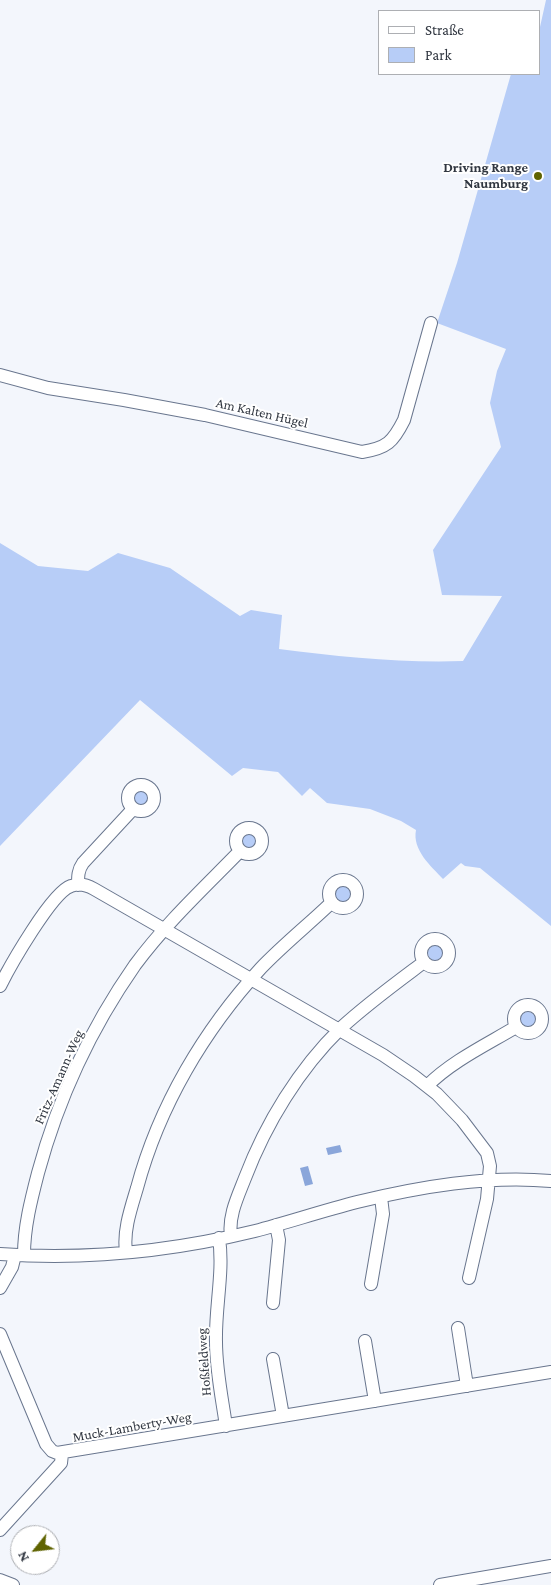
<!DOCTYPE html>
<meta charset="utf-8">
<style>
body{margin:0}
#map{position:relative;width:551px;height:1585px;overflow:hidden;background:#f3f6fc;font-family:"Crimson Pro",serif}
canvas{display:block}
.legend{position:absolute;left:378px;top:10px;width:162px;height:65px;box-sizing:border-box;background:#fff;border:1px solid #adafb3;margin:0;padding:6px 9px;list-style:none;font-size:15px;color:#313741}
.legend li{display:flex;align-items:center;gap:10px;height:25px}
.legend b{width:25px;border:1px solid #adafb3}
.north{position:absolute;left:10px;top:1525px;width:50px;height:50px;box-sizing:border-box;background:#fff;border:1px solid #adafb3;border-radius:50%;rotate:241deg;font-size:14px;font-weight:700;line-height:20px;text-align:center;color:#313741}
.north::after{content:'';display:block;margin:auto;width:18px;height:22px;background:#5f6300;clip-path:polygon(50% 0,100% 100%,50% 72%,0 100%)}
</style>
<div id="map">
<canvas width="551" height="1585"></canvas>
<ul class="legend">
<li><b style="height:6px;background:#fff"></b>Straße</li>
<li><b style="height:14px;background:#b7cdf7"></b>Park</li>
</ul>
<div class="north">N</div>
</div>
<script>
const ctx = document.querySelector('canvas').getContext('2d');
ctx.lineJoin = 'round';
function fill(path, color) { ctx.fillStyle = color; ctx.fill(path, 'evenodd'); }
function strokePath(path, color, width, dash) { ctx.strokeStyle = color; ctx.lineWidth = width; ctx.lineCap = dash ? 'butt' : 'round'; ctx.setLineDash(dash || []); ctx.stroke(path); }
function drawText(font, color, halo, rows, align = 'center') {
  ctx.font = font + ' "Crimson Pro",serif'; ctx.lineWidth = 4; ctx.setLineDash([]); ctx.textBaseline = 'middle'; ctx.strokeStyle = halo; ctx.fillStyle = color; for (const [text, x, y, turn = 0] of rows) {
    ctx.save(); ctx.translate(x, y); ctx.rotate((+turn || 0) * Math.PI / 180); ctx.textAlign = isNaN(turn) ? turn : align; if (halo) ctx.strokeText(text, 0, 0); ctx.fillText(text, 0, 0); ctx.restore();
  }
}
const green = new Path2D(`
 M 546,0 L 551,0 L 551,926 L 480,868 L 465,866 L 461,863 L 443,879 C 431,866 412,850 416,830 L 401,821 L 370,809 L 327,803 L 310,788 L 302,796 L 278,772 L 243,768 L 232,776 L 140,700 L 0,846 L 0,543 L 38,566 L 88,571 L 118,553 L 170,568 L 240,616 L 251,610 L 282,615 L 279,649 C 340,657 402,663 463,661 L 502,596 L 442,595 L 433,550 L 501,447 L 490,403 L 497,371 L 506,349 L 437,323 L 457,263 L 511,74 L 540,74 L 540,27 Z
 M133 798a8 8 0 1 1 16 0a8 8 0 1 1-16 0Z
 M241 841a8 8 0 1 1 16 0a8 8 0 1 1-16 0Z
 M335 894a8 8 0 1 1 16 0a8 8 0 1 1-16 0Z
 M428 953a8 8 0 1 1 16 0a8 8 0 1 1-16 0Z
 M520 1020a8 8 0 1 1 16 0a8 8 0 1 1-16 0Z`);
const water = new Path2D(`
 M 340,1145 L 342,1152 L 328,1155 L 326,1148 Z
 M 308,1166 L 313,1184 L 305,1186 L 300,1168 Z`);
const street = new Path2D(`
 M 0,375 L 48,388 L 124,400 L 205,415 L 362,452 C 387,448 393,442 404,420 L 431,323
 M128 798a13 13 0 1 1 26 0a13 13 0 1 1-26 0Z
 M236 841a13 13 0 1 1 26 0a13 13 0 1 1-26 0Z
 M329 894a14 14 0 1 1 28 0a14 14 0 1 1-28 0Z
 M 78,885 C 78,876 78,870 83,863 L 133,809
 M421 953a14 14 0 1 1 28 0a14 14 0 1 1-28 0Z
 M 0,986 C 10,966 52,892 71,886 C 79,883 87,885 94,889 L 383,1055 L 414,1076 L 437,1094 L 462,1120 L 487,1153 L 490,1166 L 487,1199 L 469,1278
 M514 1019a14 14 0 1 1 28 0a14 14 0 1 1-28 0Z
 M 427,1086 C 452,1061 486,1045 516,1027
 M 231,1236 C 228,1216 238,1196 245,1178 C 266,1123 299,1069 341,1028 C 367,1004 396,983 424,962
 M 219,1238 C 224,1272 215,1307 216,1342 C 216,1370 222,1398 226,1426
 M 126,1251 C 123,1231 131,1208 137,1188 C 159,1106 204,1030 261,968 C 283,945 308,925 331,903
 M 0,1254 C 84,1260 173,1251 255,1231 C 289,1222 322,1211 357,1202 C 419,1187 487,1175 551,1181
 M 24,1255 C 24,1227 31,1200 38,1173 C 58,1099 91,1028 135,965 C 166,923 204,888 240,851
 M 371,1284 L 383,1214 L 381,1197
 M 0,1288 L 12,1267 L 15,1255
 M 273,1303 L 279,1240 L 276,1225
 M 458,1328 L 467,1386
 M 0,1334 L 46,1444 L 52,1451 L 57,1453 L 551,1372
 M 365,1341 L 375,1401
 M 273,1359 L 283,1416
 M 0,1530 L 61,1463 L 62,1454
 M 0,1580 L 13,1585
 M 440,1585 L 551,1566`);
const markers = [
 [538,176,5,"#5f6300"]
];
const poiNames = [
 ["Driving Range",528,168],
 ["Naumburg",528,184]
];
const streetNames = [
 ["Am Kalten Hügel",262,413,13],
 ["Fritz-Amann-Weg",59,1077,-66],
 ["Hoßfeldweg",204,1362,-94],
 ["Muck-Lamberty-Weg",132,1427,-10]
];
fill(green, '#b7cdf7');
fill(water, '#8aa6da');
strokePath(street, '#69768e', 14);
strokePath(street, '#fff', 12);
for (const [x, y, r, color] of markers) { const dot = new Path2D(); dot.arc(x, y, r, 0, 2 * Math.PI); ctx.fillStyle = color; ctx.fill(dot); strokePath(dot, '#fff', 2); }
drawText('bold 14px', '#313741', '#fff', poiNames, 'right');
drawText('14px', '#313741', '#fff', streetNames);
</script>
